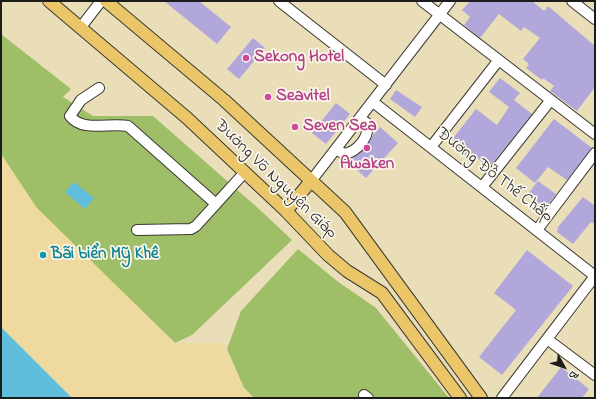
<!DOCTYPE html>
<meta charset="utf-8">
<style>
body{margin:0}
#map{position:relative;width:596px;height:399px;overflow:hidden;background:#eadeb9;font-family:"Indie Flower",sans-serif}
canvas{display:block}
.frame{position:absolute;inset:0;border:2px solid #1c1c1c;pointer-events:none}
.north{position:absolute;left:544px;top:347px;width:40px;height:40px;-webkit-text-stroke:3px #fbf7ec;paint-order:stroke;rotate:130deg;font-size:11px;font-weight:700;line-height:16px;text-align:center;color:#1c1c1c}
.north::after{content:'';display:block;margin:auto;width:14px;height:18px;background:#1c1c1c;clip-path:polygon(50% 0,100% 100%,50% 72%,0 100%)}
</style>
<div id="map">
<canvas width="596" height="399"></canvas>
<div class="frame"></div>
<div class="north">B</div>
</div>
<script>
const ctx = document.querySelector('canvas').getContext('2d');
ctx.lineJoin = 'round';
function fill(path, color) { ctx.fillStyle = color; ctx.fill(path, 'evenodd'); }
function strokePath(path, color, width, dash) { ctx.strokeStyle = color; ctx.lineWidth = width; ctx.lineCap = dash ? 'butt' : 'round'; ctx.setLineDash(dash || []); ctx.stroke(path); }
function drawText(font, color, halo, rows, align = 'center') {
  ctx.font = font + ' "Indie Flower",sans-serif'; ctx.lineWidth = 3.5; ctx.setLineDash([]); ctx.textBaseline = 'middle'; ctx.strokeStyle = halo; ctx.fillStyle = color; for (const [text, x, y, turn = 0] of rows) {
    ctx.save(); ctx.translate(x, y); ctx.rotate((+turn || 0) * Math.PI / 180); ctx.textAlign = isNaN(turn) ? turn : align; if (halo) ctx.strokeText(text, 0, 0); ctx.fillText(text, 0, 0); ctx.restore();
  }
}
const green = new Path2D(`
 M 1,34 L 71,89 L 63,97 L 93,116 L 153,116 L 259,209 L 292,240 L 192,335 L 175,343 L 36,208 L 1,154 Z
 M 298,249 L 337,281 L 376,308 L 449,398 L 254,398 L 244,388 L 227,349 L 241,311 Z`);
const sand = new Path2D(`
 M 1,154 L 37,208 L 175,343 L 223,343 L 244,388 L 254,398 L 72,398 L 1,327 Z`);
const water = new Path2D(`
 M 74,182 L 94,198 L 85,209 L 65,192 Z
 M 1,327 L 72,398 L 1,398 Z`);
const building = new Path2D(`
 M 164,1 L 199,1 L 231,27 L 217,44 Z
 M 470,1 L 532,1 L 544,11 L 548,6 L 595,46 L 595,87 L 577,111 L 550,91 L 554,86 L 543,78 L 542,80 L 526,68 L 529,64 L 523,59 L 540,38 L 524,27 L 521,31 L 499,14 L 480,38 L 464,25 L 470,17 L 462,10 Z
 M 253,38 L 265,48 L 239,79 L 227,69 Z
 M 500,78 L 520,93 L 514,100 L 532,114 L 489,168 L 473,154 L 469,158 L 453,146 L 454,137 L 476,109 L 497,125 L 509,107 L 489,92 Z
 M 396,90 L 422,107 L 415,117 L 390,99 Z
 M 336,103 L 350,114 L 326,144 L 312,133 Z
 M 554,119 L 592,148 L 567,180 L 548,167 L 535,183 L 516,168 Z
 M 380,127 L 398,143 L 366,178 L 348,162 L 366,147 L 373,135 Z
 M 538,181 L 556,194 L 546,207 L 544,208 L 527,195 Z
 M 583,197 L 595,206 L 595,224 L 591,222 L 573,244 L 557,232 L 558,227 Z
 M 527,250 L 573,286 L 502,375 L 479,357 L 516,310 L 494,293 Z
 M 561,367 L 589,389 L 582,398 L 537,398 Z`);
const minor = new Path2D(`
 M 279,1 L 386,85
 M 422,1 L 595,134
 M 572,1 L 595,19
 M 81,27 L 101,1
 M 99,88 L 81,100 L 70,116 C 83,133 110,122 128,126 L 216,204
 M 373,102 L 595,276
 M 431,147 L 498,61
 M 336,149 L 344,154 C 357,152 370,137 367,123 L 360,119
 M 311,181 L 450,1
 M 482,187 L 550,101
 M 137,230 L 191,229 L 196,226 L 245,172
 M 537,230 L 595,153
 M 547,339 L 595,375
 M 364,395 L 368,398
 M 502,398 L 595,276`);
const major = new Path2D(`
 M 49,1 L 187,118 L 286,211 L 328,255 L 347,271 L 382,293 L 460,398
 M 106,1 L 224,100 L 345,212 L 481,398
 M 286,211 L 311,181`);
const markers = [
 [246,58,4,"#d1479c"],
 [268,97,4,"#d1479c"],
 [295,127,4,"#d1479c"],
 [367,148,4,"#d1479c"],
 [43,255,4,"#0f9aa8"]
];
const hotelNames = [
 ["Sekong Hotel",254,58],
 ["Seavitel",276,97],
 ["Seven Sea",303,127],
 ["Awaken",367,165,"center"]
];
const streetNames = [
 ["Đường Đỗ Thế Chấp",494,176,38],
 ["Đường Võ Nguyên Giáp",275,180,44]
];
const cultureNames = [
 ["Bãi biển Mỹ Khê",51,255]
];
fill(green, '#9ebf68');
fill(sand, '#eeda9e');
fill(water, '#5ebedc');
fill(building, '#b1a7da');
strokePath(minor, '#3b3934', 12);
strokePath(major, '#3b3934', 14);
strokePath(minor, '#fff', 10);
strokePath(major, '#eac669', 12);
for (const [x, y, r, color] of markers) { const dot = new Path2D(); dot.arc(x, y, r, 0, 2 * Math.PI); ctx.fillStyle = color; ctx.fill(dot); strokePath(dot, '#fbf7ec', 1.5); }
drawText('bold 17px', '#b23c85', '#fbf7ec', hotelNames, 'left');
drawText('17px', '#1c1c1c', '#fbf7ec', streetNames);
drawText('bold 17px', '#0d838f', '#fbf7ec', cultureNames, 'left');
</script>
